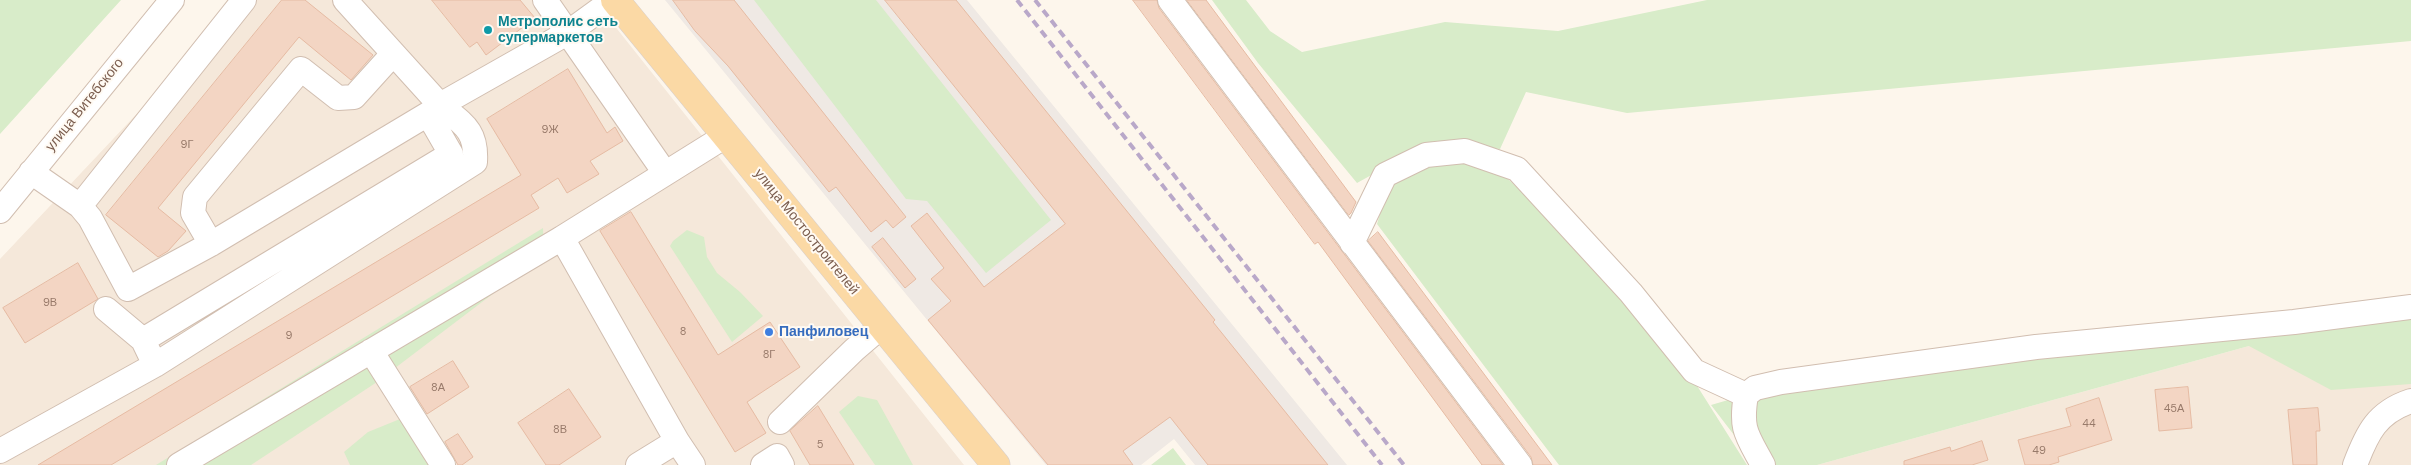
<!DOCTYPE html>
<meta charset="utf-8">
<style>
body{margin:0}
canvas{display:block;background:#fdf6ec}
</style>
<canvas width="2411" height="465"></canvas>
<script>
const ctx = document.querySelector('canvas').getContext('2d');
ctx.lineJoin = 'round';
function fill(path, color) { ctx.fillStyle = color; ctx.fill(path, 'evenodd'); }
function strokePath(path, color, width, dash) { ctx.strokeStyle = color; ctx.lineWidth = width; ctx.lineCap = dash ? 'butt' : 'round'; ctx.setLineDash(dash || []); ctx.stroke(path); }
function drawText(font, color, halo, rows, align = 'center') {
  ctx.font = font + ' "DM Sans",sans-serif'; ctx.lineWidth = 4; ctx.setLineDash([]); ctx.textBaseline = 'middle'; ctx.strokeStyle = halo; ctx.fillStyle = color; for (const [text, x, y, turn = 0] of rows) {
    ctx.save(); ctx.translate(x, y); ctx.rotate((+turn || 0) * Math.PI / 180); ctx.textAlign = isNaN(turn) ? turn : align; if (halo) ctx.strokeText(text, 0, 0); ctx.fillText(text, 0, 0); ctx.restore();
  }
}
const residential = new Path2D(`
 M 244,0 L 594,0 L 964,465 L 0,465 L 0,259 Z
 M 2411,342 L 2411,465 L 1817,465 L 2249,346 Z`);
const industrial = new Path2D(`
 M 665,0 L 967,0 L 1347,465 L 1195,465 L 1174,439 L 1141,465 L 1046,465 Z`);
const green = new Path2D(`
 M 0,0 L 121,0 L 0,134 Z
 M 754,0 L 876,0 L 1051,220 L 986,273 L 927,201 L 906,199 Z
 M 1212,0 L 1246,0 L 1270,31 L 1302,52 L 1445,22 L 1558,31 L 1707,0 L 2411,0 L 2411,41 L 1627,113 L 1526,92 L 1500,149 L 1431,142 L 1357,183 L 1258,63 Z
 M 1475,148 L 1590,256 L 1689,373 L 1747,465 L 1559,465 L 1377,224 L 1393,169 Z
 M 543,228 L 544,255 L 374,384 L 251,465 L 156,465 Z
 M 687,230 L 704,237 L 707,257 L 717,273 L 740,292 L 763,316 L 732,342 L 670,246 L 673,241 Z
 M 2411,300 L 2411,384 L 2331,390 L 2249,346 L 1817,465 L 1757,465 L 1711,405 L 1759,391 Z
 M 858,396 L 877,400 L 913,465 L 875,465 L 839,412 Z
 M 400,419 L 433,465 L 350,465 L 344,452 L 368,432 Z
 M 1173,448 L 1186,465 L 1151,465 Z`);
const building = new Path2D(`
 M 282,0 L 305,0 L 373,55 L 351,80 L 299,37 L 158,208 L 186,231 L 168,251 L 158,257 L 106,215 Z
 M 432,0 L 520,0 L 535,18 L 486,55 L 477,42 L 470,47 Z
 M 673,0 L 734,0 L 906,217 L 893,228 L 886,220 L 871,232 L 836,187 L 829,192 L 728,66 L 695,31 Z
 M 885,0 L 956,0 L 1215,320 L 1213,322 L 1328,465 L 1208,465 L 1170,417 L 1123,451 L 1133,465 L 1048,465 L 928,320 L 951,301 L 931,279 L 944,268 L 911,226 L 927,213 L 984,287 L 1065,224 Z
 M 1133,0 L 1157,0 L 1159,8 L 1503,465 L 1482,465 L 1318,242 L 1315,244 Z
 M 1187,0 L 1206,0 L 1356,202 L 1351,213 L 1349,215 Z
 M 568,69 L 607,133 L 615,127 L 623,141 L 590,161 L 599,174 L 567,193 L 558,178 L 531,195 L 539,208 L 111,465 L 38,465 L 521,175 L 487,119 Z
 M 631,212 L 718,355 L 770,322 L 800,367 L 747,402 L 766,433 L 735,452 L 600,231 Z
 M 1378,232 L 1552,465 L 1533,465 L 1531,457 L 1368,241 Z
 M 883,238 L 916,279 L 905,288 L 872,247 Z
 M 78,263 L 98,299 L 25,343 L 3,308 Z
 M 453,361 L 469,387 L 427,414 L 410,387 Z
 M 2188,387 L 2192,428 L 2159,431 L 2155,390 Z
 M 569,389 L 601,437 L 559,465 L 546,465 L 518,423 Z
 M 2099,398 L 2112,440 L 2058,457 L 2059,462 L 2049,465 L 2025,465 L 2018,440 L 2071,426 L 2066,409 Z
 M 818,406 L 854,465 L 810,465 L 790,431 Z
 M 2318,408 L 2320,431 L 2316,431 L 2317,465 L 2293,465 L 2288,410 Z
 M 458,434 L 473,457 L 462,465 L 458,465 L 445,442 Z
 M 1982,441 L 1988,460 L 1972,465 L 1904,465 L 1904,461 L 1950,447 L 1951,451 Z`);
const minor = new Path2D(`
 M 545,0 L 665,173
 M 1170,0 L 1520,465
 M 31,172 L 80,206 L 244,0
 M 80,206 L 90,218 L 128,289 L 211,244 L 428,114
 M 0,211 L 172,0
 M 562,238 L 677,441 L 638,465
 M 1352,243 L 1385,175 L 1426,155 L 1465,151 L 1517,169 L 1631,293 L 1694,371 L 1746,395
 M 211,244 L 193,213 L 195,197 L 301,69 L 338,98 L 354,97 L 392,55
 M 106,309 L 143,340
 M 371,351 L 443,465
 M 155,365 L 143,340 L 451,154 L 428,114 L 440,105 L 345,0
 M 780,422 L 854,350 L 882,326
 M 677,441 L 693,465
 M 0,451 L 155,365 L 475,162 C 477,130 463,124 440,105 L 569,32 L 613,0
 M 179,465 L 562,238 L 727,135
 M 763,465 L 777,456 L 782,465
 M 1763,465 C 1747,435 1740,430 1746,395 L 1755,388 L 1781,382 L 2036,347 L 2294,322 L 2411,307
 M 2355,465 C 2367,433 2377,412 2411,401`);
const major = new Path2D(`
 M 615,0 L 996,465`);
const rail = new Path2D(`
 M 1017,0 L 1382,465
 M 1035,0 L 1404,465`);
const markers = [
 [488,30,5,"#0f9aa8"],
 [769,332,5,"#3f7fe0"]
];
const numberNames = [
 ["9Ж",550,130],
 ["9Г",187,145],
 ["9В",50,303],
 ["8",683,332],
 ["9",289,336],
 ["8Г",769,355],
 ["8А",438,388],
 ["45А",2174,409],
 ["44",2089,424],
 ["8В",560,430],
 ["5",820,445],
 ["49",2039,451]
];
const cultureNames = [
 ["Метрополис cеть",498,22],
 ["супермаркетов",498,38]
];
const streetNames = [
 ["улица Витебского",85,105,-51],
 ["улица Мостостроителей",806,232,51]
];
const shopNames = [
 ["Панфиловец",779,332]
];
fill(residential, '#f5e8da');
fill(industrial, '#efe9e4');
fill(green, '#d8ecc9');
fill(building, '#f3d5c3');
strokePath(building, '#e6bba3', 1);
strokePath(minor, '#d1beb0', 26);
strokePath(major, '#dad1cd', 29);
strokePath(minor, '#fff', 24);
strokePath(major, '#fbd9a5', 28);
strokePath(rail, '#b9a8c9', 4, [8, 5]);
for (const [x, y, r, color] of markers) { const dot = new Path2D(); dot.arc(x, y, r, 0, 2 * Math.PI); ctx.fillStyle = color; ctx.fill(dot); strokePath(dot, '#fffaf3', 2); }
drawText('11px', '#987a6a', null, numberNames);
drawText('bold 14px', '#0d838f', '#fffaf3', cultureNames, 'left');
drawText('14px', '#7a5c4d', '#fffaf3', streetNames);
drawText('bold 14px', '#366cbe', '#fffaf3', shopNames, 'left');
</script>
